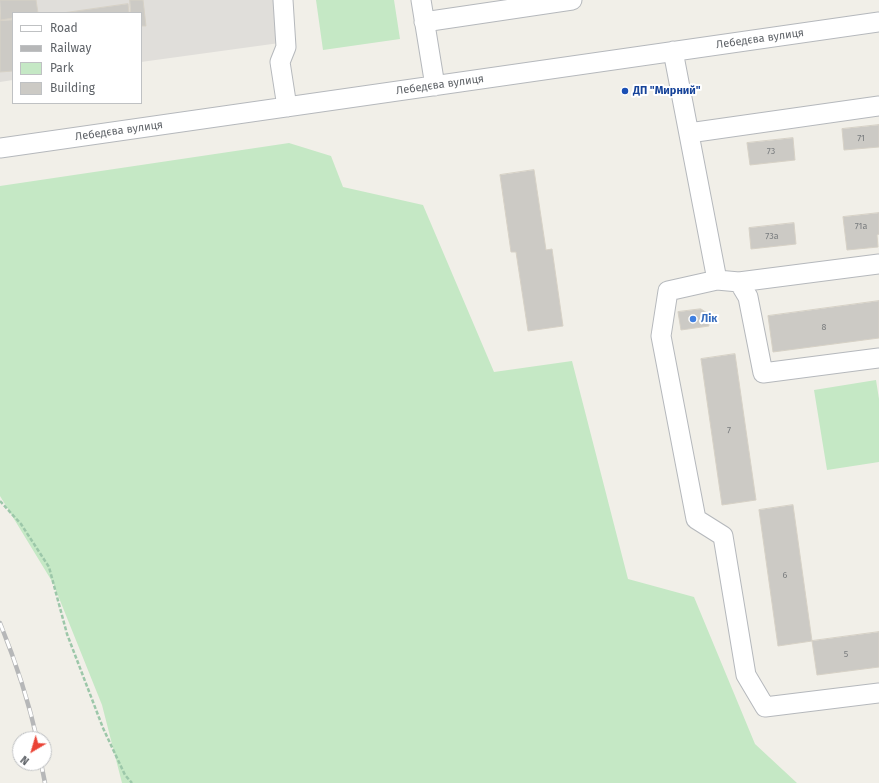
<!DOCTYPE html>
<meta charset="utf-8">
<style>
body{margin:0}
#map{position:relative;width:879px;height:783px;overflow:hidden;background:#f1efe8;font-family:"Fira Sans",sans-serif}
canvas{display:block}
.legend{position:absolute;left:12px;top:12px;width:130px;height:92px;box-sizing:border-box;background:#fff;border:1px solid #bfc1c3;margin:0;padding:5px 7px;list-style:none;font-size:12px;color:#5f6368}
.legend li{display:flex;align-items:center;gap:8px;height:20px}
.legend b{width:20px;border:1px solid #bfc1c3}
.north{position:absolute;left:12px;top:731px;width:40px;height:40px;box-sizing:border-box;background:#fff;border:1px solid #bfc1c3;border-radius:50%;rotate:218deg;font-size:11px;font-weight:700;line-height:16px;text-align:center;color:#5f6368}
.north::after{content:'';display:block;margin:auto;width:14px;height:18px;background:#ea4335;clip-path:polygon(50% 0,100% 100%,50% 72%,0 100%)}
</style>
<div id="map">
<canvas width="879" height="783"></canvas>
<ul class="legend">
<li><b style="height:5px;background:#fff"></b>Road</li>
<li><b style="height:5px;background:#b6b7b8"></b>Railway</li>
<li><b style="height:11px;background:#c5e8c5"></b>Park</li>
<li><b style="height:11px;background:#cccac5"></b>Building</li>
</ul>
<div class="north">N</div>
</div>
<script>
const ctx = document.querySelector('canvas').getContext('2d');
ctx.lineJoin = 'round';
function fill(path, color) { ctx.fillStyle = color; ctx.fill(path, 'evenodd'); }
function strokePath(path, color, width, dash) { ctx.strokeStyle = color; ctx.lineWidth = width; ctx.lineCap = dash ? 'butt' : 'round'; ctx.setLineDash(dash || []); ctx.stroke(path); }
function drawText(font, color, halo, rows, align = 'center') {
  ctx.font = font + ' "Fira Sans",sans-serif'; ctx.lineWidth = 4; ctx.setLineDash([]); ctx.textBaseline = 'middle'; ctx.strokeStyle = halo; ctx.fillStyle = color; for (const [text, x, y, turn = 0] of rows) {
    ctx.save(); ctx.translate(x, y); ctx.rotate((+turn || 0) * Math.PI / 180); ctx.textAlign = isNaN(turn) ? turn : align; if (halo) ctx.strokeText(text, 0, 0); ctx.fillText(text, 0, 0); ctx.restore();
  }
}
const industrial = new Path2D(`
 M 0,0 L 289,0 L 294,41 L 141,62 L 141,13 L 13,13 L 13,80 L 0,82 Z`);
const green = new Path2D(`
 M 316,0 L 394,0 L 400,39 L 323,50 Z
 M 289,143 L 331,156 L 343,187 L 423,205 L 494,372 L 572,361 L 628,579 L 694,597 L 755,744 L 797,783 L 122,783 L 102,705 L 53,583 L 0,496 L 0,186 Z
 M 876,380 L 879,399 L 879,462 L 827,470 L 814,390 Z`);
const building = new Path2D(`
 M 0,0 L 36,0 L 38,13 L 13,13 L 13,18 L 1,20 Z
 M 130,0 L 143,0 L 146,26 L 141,26 L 141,13 L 131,13 Z
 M 128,4 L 129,13 L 63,13 Z
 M 13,20 L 13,71 L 0,72 L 0,21 Z
 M 879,125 L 879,147 L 844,150 L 842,129 Z
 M 793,138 L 795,160 L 750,165 L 747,143 Z
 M 534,170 L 546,250 L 552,249 L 563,326 L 528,331 L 516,252 L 511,252 L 500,175 Z
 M 879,213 L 879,234 L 877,235 L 878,247 L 847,250 L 843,217 Z
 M 794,223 L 796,244 L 751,249 L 749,228 Z
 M 879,301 L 879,338 L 773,352 L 768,316 Z
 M 701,309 L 707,313 L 709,326 L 681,330 L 678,312 Z
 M 735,354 L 756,500 L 722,505 L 701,359 Z
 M 793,505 L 812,641 L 778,646 L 759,510 Z
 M 879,632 L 879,667 L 817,675 L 812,641 Z`);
const path = new Path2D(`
 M 0,501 L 21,524 L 49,567 L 67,634 L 103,728 L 125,775 L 132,783`);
const minor = new Path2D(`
 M 283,0 L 286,47 L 280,62 L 287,107
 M 421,0 L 435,86
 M 424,22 L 572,0
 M 673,51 L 717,280 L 739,282 L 748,297 L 763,373 L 879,358
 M 689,133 L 879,106
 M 0,148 L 879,22
 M 717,280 L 668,291 L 661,336 L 696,519 L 723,536 L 746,675 L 765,707 L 879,693
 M 739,282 L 879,264`);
const rail = new Path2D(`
 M 0,623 C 15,660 28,699 37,739
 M 41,763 L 45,783`);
const markers = [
 [625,91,4,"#1a4fb4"],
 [693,319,4,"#3f7fe0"]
];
const numberNames = [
 ["71",861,138],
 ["73",771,151],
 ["71а",861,226],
 ["73а",772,236],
 ["8",824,327],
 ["7",729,430],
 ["6",785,575],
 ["5",846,654]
];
const streetNames = [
 ["Лебедєва вулиця",760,39,-8],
 ["Лебедєва вулиця",440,85,-8],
 ["Лебедєва вулиця",119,131,-8]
];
const transitNames = [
 ["ДП \"Мирний\"",633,91]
];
const shopNames = [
 ["Лік",701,319]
];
fill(industrial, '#e0deda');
fill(green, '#c5e8c5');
fill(building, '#cccac5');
strokePath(building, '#d6d1c6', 1);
strokePath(minor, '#b5b8bc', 21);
strokePath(path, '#9cc7a9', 2.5, [4, 2]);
strokePath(minor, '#fff', 19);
strokePath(rail, '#b6b7b8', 4.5);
strokePath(rail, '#fff', 3, [9]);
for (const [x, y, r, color] of markers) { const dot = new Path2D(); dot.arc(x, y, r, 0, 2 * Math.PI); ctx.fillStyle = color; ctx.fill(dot); strokePath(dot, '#fff', 1.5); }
drawText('9px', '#7a7d7f', null, numberNames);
drawText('11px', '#5f6368', '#fff', streetNames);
drawText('bold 11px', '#164399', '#fff', transitNames, 'left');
drawText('bold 11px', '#366cbe', '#fff', shopNames, 'left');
</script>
